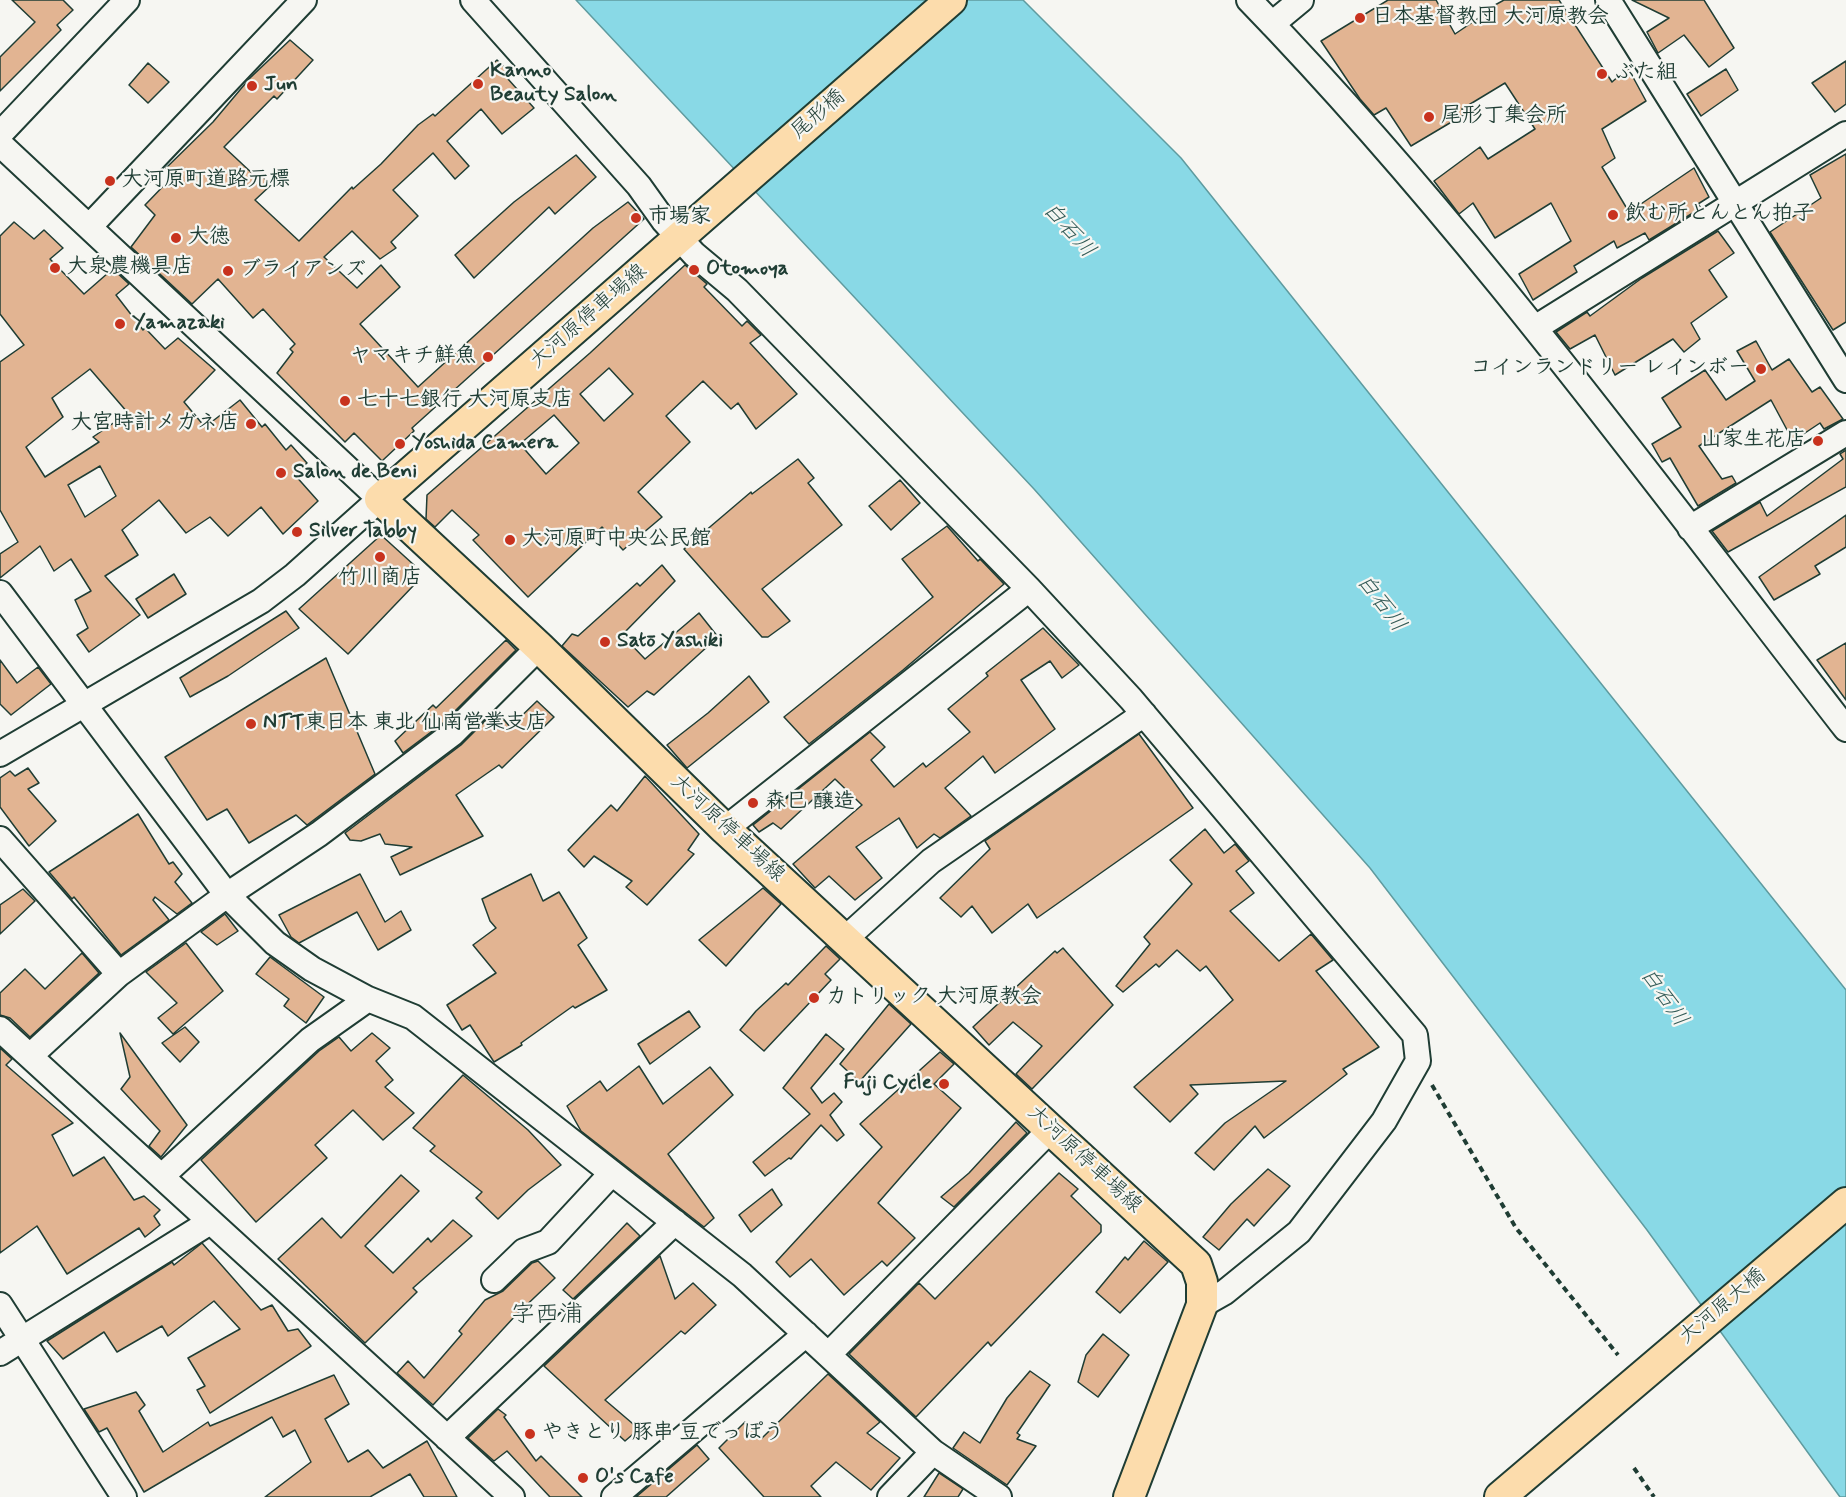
<!DOCTYPE html>
<meta charset="utf-8">
<style>
body{margin:0}
canvas{display:block;background:#f6f6f2}
</style>
<canvas width="1846" height="1497"></canvas>
<script>
const ctx = document.querySelector('canvas').getContext('2d');
ctx.lineJoin = 'round';
function fill(path, color) { ctx.fillStyle = color; ctx.fill(path, 'evenodd'); }
function strokePath(path, color, width, dash) { ctx.strokeStyle = color; ctx.lineWidth = width; ctx.lineCap = dash ? 'butt' : 'round'; ctx.setLineDash(dash || []); ctx.stroke(path); }
function drawText(font, color, halo, rows, align = 'center') {
  ctx.font = font + ' Mynerve,"Klee One",sans-serif'; ctx.lineWidth = 4.5; ctx.setLineDash([]); ctx.textBaseline = 'middle'; ctx.strokeStyle = halo; ctx.fillStyle = color; for (const [text, x, y, turn = 0] of rows) {
    ctx.save(); ctx.translate(x, y); ctx.rotate((+turn || 0) * Math.PI / 180); ctx.textAlign = isNaN(turn) ? turn : align; if (halo) ctx.strokeText(text, 0, 0); ctx.fillText(text, 0, 0); ctx.restore();
  }
}
const water = new Path2D(`
 M 576,0 L 1023,0 L 1181,158 L 1846,990 L 1846,1497 L 1840,1497 L 1647,1230 L 1370,868 L 1034,489 Z`);
const building = new Path2D(`
 M 12,0 L 63,0 L 73,10 L 57,25 L 61,30 L 0,91 L 0,57 L 35,22 Z
 M 1388,0 L 1436,0 L 1455,34 L 1486,13 L 1484,11 L 1504,0 L 1559,0 L 1612,82 L 1628,68 L 1646,101 L 1602,129 L 1615,158 L 1602,167 L 1629,212 L 1694,168 L 1709,197 L 1698,204 L 1701,208 L 1649,240 L 1645,233 L 1617,248 L 1614,241 L 1574,266 L 1577,272 L 1533,300 L 1519,274 L 1571,241 L 1551,203 L 1495,238 L 1473,203 L 1459,214 L 1434,181 L 1480,147 L 1488,159 L 1535,129 L 1505,83 L 1462,109 L 1465,114 L 1411,146 L 1386,108 L 1374,115 L 1360,99 L 1321,41 Z
 M 1632,0 L 1704,0 L 1734,48 L 1709,67 L 1684,35 L 1658,53 L 1647,32 L 1669,18 Z
 M 290,40 L 313,60 L 277,99 L 274,96 L 224,147 L 254,175 L 258,172 L 271,185 L 255,200 L 299,241 L 352,187 L 353,189 L 381,164 L 418,125 L 433,114 L 435,116 L 497,60 L 512,75 L 508,79 L 534,108 L 502,134 L 481,109 L 447,141 L 469,166 L 455,179 L 433,153 L 393,190 L 418,216 L 391,242 L 396,248 L 380,259 L 352,231 L 324,257 L 357,288 L 381,265 L 400,287 L 360,324 L 418,387 L 593,228 L 628,202 L 644,219 L 412,428 L 414,431 L 382,461 L 354,433 L 345,442 L 277,373 L 293,352 L 290,349 L 295,344 L 263,309 L 253,318 L 218,279 L 192,304 L 131,247 L 155,215 L 145,205 L 173,176 L 166,168 L 213,122 L 250,78 Z
 M 1846,61 L 1846,104 L 1835,112 L 1812,83 Z
 M 148,63 L 169,82 L 148,103 L 129,85 Z
 M 1726,69 L 1738,90 L 1701,116 L 1687,94 Z
 M 1846,154 L 1846,322 L 1833,330 L 1770,232 L 1821,198 L 1810,175 Z
 M 576,155 L 596,177 L 555,214 L 549,207 L 474,278 L 455,255 L 514,202 Z
 M 14,222 L 34,239 L 44,230 L 63,248 L 50,259 L 84,294 L 108,273 L 111,275 L 114,270 L 129,284 L 116,295 L 143,330 L 145,328 L 165,349 L 178,338 L 215,370 L 184,402 L 205,427 L 240,400 L 262,427 L 265,424 L 286,450 L 291,445 L 307,463 L 294,474 L 318,501 L 283,534 L 261,507 L 228,536 L 210,517 L 186,533 L 159,500 L 122,530 L 138,555 L 105,576 L 140,615 L 89,652 L 77,635 L 88,628 L 75,600 L 91,591 L 71,559 L 54,571 L 40,546 L 0,578 L 0,554 L 18,542 L 0,510 L 0,362 L 24,345 L 0,314 L 0,236 ZM 90,369 L 128,413 L 93,437 L 99,442 L 45,477 L 26,447 L 63,417 L 52,398 ZM 100,466 L 116,496 L 85,517 L 68,485 Z
 M 1718,231 L 1734,253 L 1709,270 L 1727,297 L 1691,323 L 1700,339 L 1684,352 L 1673,339 L 1615,375 L 1595,335 L 1570,349 L 1556,332 L 1587,312 L 1590,316 L 1642,278 Z
 M 685,265 L 707,284 L 704,287 L 742,326 L 747,321 L 761,335 L 750,343 L 797,394 L 756,429 L 738,403 L 731,409 L 703,381 L 666,416 L 690,442 L 638,492 L 662,517 L 623,550 L 602,527 L 528,597 L 473,540 L 479,535 L 452,510 L 435,527 L 426,519 L 427,495 L 590,353 ZM 609,368 L 633,394 L 604,421 L 580,394 ZM 554,415 L 579,443 L 546,474 L 520,444 Z
 M 1756,341 L 1772,370 L 1789,359 L 1812,392 L 1820,387 L 1843,419 L 1824,429 L 1820,423 L 1793,441 L 1771,400 L 1699,446 L 1722,479 L 1732,476 L 1736,483 L 1698,506 L 1670,458 L 1662,462 L 1652,444 L 1681,427 L 1662,398 L 1705,370 L 1726,400 L 1755,381 L 1737,351 Z
 M 1846,450 L 1846,487 L 1728,552 L 1712,531 L 1760,502 L 1767,516 L 1843,459 L 1840,454 Z
 M 798,459 L 814,478 L 808,483 L 842,525 L 762,589 L 790,621 L 768,637 L 762,637 L 684,549 L 751,492 L 752,494 Z
 M 900,480 L 920,503 L 891,530 L 869,506 Z
 M 1846,515 L 1846,547 L 1815,566 L 1820,574 L 1774,600 L 1759,577 Z
 M 947,526 L 978,561 L 980,559 L 1004,584 L 903,670 L 809,744 L 784,717 L 933,597 L 902,559 Z
 M 381,535 L 414,565 L 406,576 L 414,585 L 348,654 L 299,609 Z
 M 662,565 L 675,581 L 622,635 L 645,659 L 699,613 L 718,637 L 654,695 L 647,691 L 628,707 L 562,646 L 572,634 L 578,636 L 637,583 L 640,586 Z
 M 174,574 L 186,594 L 148,618 L 136,599 Z
 M 286,611 L 299,628 L 228,676 L 190,697 L 180,678 Z
 M 1043,628 L 1079,665 L 1062,678 L 1050,661 L 1021,680 L 1055,729 L 995,773 L 983,756 L 945,788 L 971,816 L 940,838 L 934,834 L 917,848 L 899,818 L 856,847 L 882,878 L 855,900 L 829,876 L 815,888 L 793,864 L 862,805 L 835,779 L 781,829 L 773,823 L 759,832 L 753,825 L 870,732 L 885,747 L 871,760 L 894,787 L 923,763 L 926,767 L 970,732 L 948,709 L 988,676 L 986,673 Z
 M 506,640 L 516,650 L 443,723 L 403,753 L 395,741 L 433,705 L 436,708 Z
 M 1846,643 L 1846,700 L 1817,660 Z
 M 326,658 L 375,774 L 307,825 L 296,815 L 249,843 L 227,809 L 207,820 L 165,757 Z
 M 0,660 L 17,683 L 38,667 L 51,684 L 11,715 L 0,704 Z
 M 749,676 L 769,702 L 687,768 L 667,745 L 708,713 Z
 M 537,701 L 554,717 L 502,768 L 499,765 L 456,795 L 483,836 L 400,875 L 391,857 L 412,847 L 385,844 L 380,834 L 361,841 L 350,840 L 345,833 L 461,745 L 496,710 L 510,727 Z
 M 1139,734 L 1193,808 L 1037,918 L 1028,904 L 992,933 L 972,906 L 961,917 L 940,898 L 990,849 L 985,841 Z
 M 28,768 L 39,783 L 28,789 L 56,821 L 29,846 L 0,807 L 0,778 L 10,771 L 15,776 Z
 M 645,776 L 699,834 L 688,850 L 694,854 L 647,905 L 626,887 L 632,881 L 594,856 L 584,867 L 568,850 L 611,805 L 617,811 Z
 M 138,814 L 169,864 L 173,862 L 182,874 L 175,882 L 192,903 L 177,914 L 155,897 L 153,900 L 169,920 L 121,955 L 74,897 L 72,899 L 49,872 Z
 M 1205,829 L 1224,853 L 1235,844 L 1249,861 L 1236,871 L 1254,893 L 1230,911 L 1279,961 L 1311,934 L 1333,960 L 1316,971 L 1379,1047 L 1343,1069 L 1347,1074 L 1264,1138 L 1255,1126 L 1214,1170 L 1195,1153 L 1225,1123 L 1286,1081 L 1190,1085 L 1198,1094 L 1170,1122 L 1134,1087 L 1233,1000 L 1206,966 L 1200,971 L 1177,950 L 1159,967 L 1156,964 L 1123,992 L 1116,986 L 1150,944 L 1144,937 L 1192,884 L 1170,860 Z
 M 360,874 L 385,922 L 401,911 L 411,930 L 378,950 L 357,912 L 299,943 L 291,937 L 279,915 Z
 M 531,874 L 543,901 L 559,892 L 587,938 L 578,945 L 607,990 L 575,1008 L 573,1006 L 521,1043 L 522,1045 L 494,1062 L 470,1025 L 462,1030 L 447,1005 L 496,973 L 473,945 L 496,928 L 490,921 L 482,899 Z
 M 763,888 L 781,904 L 726,966 L 699,940 Z
 M 23,889 L 35,901 L 0,934 L 0,905 Z
 M 225,914 L 238,931 L 217,945 L 201,932 Z
 M 186,943 L 223,991 L 173,1034 L 158,1018 L 177,1003 L 146,972 Z
 M 826,946 L 840,959 L 825,974 L 831,980 L 764,1051 L 740,1030 L 756,1011 L 786,983 L 788,985 Z
 M 1063,948 L 1113,1005 L 1032,1089 L 1016,1074 L 1042,1046 L 1013,1022 L 989,1045 L 973,1027 L 1055,951 L 1057,953 Z
 M 82,953 L 99,973 L 30,1037 L 10,1018 L 0,1015 L 0,993 L 25,969 L 45,989 Z
 M 270,957 L 324,997 L 306,1023 L 284,1006 L 289,999 L 256,974 Z
 M 889,1004 L 911,1024 L 859,1082 L 840,1064 Z
 M 689,1011 L 700,1027 L 650,1064 L 638,1044 Z
 M 185,1027 L 199,1042 L 180,1062 L 162,1043 Z
 M 120,1033 L 187,1125 L 161,1157 L 149,1146 L 160,1131 L 121,1089 L 130,1077 Z
 M 372,1033 L 390,1048 L 376,1061 L 393,1080 L 385,1087 L 414,1113 L 383,1140 L 353,1110 L 315,1145 L 327,1158 L 256,1222 L 201,1160 L 319,1051 L 339,1037 L 351,1051 Z
 M 826,1034 L 844,1049 L 811,1088 L 822,1103 L 834,1093 L 842,1102 L 830,1115 L 844,1135 L 837,1141 L 821,1125 L 791,1159 L 789,1158 L 765,1176 L 753,1162 L 810,1114 L 783,1088 Z
 M 0,1048 L 12,1059 L 6,1065 L 73,1123 L 52,1135 L 73,1176 L 104,1157 L 134,1200 L 144,1196 L 160,1210 L 154,1216 L 160,1225 L 145,1237 L 139,1228 L 67,1274 L 37,1226 L 0,1253 Z
 M 940,1052 L 954,1064 L 934,1084 L 961,1108 L 878,1203 L 915,1238 L 887,1266 L 882,1261 L 844,1295 L 811,1259 L 790,1277 L 776,1262 L 882,1147 L 860,1124 Z
 M 639,1066 L 663,1104 L 710,1067 L 733,1095 L 668,1154 L 714,1218 L 704,1227 L 581,1131 L 567,1106 L 600,1081 L 607,1091 Z
 M 463,1075 L 528,1130 L 561,1165 L 528,1190 L 498,1219 L 476,1198 L 482,1192 L 430,1151 L 435,1146 L 413,1128 Z
 M 1016,1122 L 1027,1133 L 954,1207 L 941,1197 L 969,1173 Z
 M 1268,1169 L 1290,1186 L 1254,1226 L 1247,1219 L 1219,1250 L 1203,1237 L 1231,1204 Z
 M 1059,1173 L 1078,1189 L 1071,1196 L 1101,1225 L 1101,1232 L 991,1346 L 988,1342 L 916,1417 L 849,1354 L 919,1283 L 935,1299 Z
 M 401,1175 L 419,1191 L 365,1246 L 393,1273 L 428,1238 L 431,1242 L 453,1220 L 472,1236 L 413,1288 L 417,1292 L 365,1343 L 278,1259 L 322,1218 L 341,1238 Z
 M 772,1189 L 782,1205 L 751,1232 L 739,1215 Z
 M 627,1223 L 640,1236 L 573,1299 L 563,1290 Z
 M 1144,1241 L 1168,1262 L 1120,1313 L 1096,1292 L 1125,1257 L 1128,1260 Z
 M 202,1243 L 261,1310 L 272,1305 L 288,1331 L 298,1329 L 311,1346 L 210,1413 L 197,1390 L 205,1386 L 188,1358 L 240,1329 L 214,1301 L 168,1336 L 162,1326 L 117,1352 L 104,1332 L 63,1359 L 47,1341 L 172,1262 L 174,1265 Z
 M 660,1256 L 675,1299 L 693,1283 L 716,1305 L 685,1334 L 681,1331 L 605,1400 L 639,1429 L 625,1441 L 544,1366 Z
 M 538,1261 L 555,1278 L 516,1315 L 433,1405 L 397,1373 L 408,1361 L 424,1378 L 462,1334 L 459,1331 L 485,1300 L 503,1291 L 532,1263 Z
 M 1103,1334 L 1129,1355 L 1098,1397 L 1078,1382 L 1086,1355 Z
 M 1030,1371 L 1050,1385 L 1017,1433 L 1020,1435 L 1017,1439 L 1036,1446 L 1007,1485 L 953,1448 L 964,1432 L 980,1443 L 1007,1398 Z
 M 828,1374 L 880,1422 L 867,1433 L 900,1458 L 871,1490 L 836,1462 L 811,1486 L 821,1497 L 764,1497 L 719,1448 L 745,1422 L 762,1438 Z
 M 334,1375 L 349,1404 L 325,1419 L 348,1462 L 368,1450 L 383,1468 L 427,1441 L 457,1497 L 424,1497 L 410,1474 L 370,1497 L 265,1497 L 311,1462 L 295,1430 L 283,1437 L 272,1417 L 144,1492 L 107,1428 L 99,1432 L 84,1409 L 136,1392 L 145,1405 L 139,1411 L 163,1452 L 208,1422 L 210,1426 Z
 M 498,1409 L 506,1415 L 504,1417 L 536,1461 L 541,1456 L 582,1497 L 550,1497 L 507,1451 L 494,1461 L 468,1438 Z
 M 697,1445 L 709,1459 L 666,1497 L 636,1497 Z
 M 939,1473 L 963,1489 L 958,1497 L 924,1497 Z`);
const path = new Path2D(`
 M 1432,1085 L 1516,1228 L 1618,1355
 M 1634,1468 L 1654,1497`);
const minor = new Path2D(`
 M 473,0 L 639,186 L 664,221 L 694,254 L 737,290 L 1029,589 L 1131,699 L 1415,1035 L 1418,1061 L 1384,1121 L 1299,1232 L 1225,1292 L 1202,1305
 M 1249,0 C 1468,226 1653,481 1846,729
 M 1608,0 L 1846,380
 M 1272,24 L 1301,0
 M 0,134 L 127,0
 M 0,144 L 380,499 L 295,575 L 261,601 L 0,754
 M 89,227 L 304,0
 M 1535,328 L 1846,134
 M 1690,528 L 1846,433
 M 0,593 L 227,895 L 275,943 L 312,969 L 368,999 L 413,1017 L 742,1275 L 933,1452 L 999,1497
 M 725,829 L 1029,589
 M 0,839 L 119,974
 M 845,939 L 931,861 L 1144,714
 M 0,1029 L 512,1497
 M 30,1056 L 119,974 L 227,895 L 319,834 L 452,734 L 539,647
 M 162,1176 L 310,1040 L 368,999
 M 494,1280 L 524,1251 L 548,1242 L 612,1173
 M 0,1305 L 124,1497
 M 0,1353 L 210,1222
 M 829,1354 L 1051,1129
 M 447,1438 L 675,1222
 M 614,1497 L 806,1334
 M 890,1497 L 933,1452`);
const major = new Path2D(`
 M 951,0 L 380,499 L 539,647 L 725,829 L 1196,1264 L 1202,1282 L 1202,1305 L 1129,1497
 M 1500,1497 L 1846,1203`);
const markers = [
 [1360,18,6,"#c8321e"],
 [1602,74,6,"#c8321e"],
 [478,84,6,"#c8321e"],
 [252,86,6,"#c8321e"],
 [1429,117,6,"#c8321e"],
 [110,181,6,"#c8321e"],
 [1613,215,6,"#c8321e"],
 [636,218,6,"#c8321e"],
 [176,238,6,"#c8321e"],
 [55,268,6,"#c8321e"],
 [694,270,6,"#c8321e"],
 [228,271,6,"#c8321e"],
 [120,324,6,"#c8321e"],
 [488,357,6,"#c8321e"],
 [1761,369,6,"#c8321e"],
 [345,401,6,"#c8321e"],
 [251,424,6,"#c8321e"],
 [1818,441,6,"#c8321e"],
 [400,444,6,"#c8321e"],
 [281,473,6,"#c8321e"],
 [297,532,6,"#c8321e"],
 [510,540,6,"#c8321e"],
 [380,557,6,"#c8321e"],
 [605,642,6,"#c8321e"],
 [251,724,6,"#c8321e"],
 [753,803,6,"#c8321e"],
 [814,998,6,"#c8321e"],
 [944,1084,6,"#c8321e"],
 [530,1434,6,"#c8321e"],
 [583,1478,6,"#c8321e"]
];
const poiNames = [
 ["日本基督教団 大河原教会",1372,18],
 ["Kanno",490,72],
 ["Beauty Salon",490,96],
 ["ぶた組",1614,74],
 ["Jun",264,86],
 ["尾形丁集会所",1441,117],
 ["大河原町道路元標",122,181],
 ["飲む所とんとん拍子",1625,215],
 ["市場家",648,218],
 ["大徳",188,238],
 ["大泉農機具店",67,268],
 ["Otomoya",706,270],
 ["ブライアンズ",240,271],
 ["Yamazaki",132,324],
 ["ヤマキチ鮮魚",476,357,"right"],
 ["コインランドリー レインボー",1749,369,"right"],
 ["七十七銀行 大河原支店",357,401],
 ["大宮時計メガネ店",239,424,"right"],
 ["山家生花店",1806,441,"right"],
 ["Yoshida Camera",412,444],
 ["Salon de Beni",293,473],
 ["Silver Tabby",309,532],
 ["大河原町中央公民館",522,540],
 ["竹川商店",380,579,"center"],
 ["Satō Yashiki",617,642],
 ["NTT東日本 東北 仙南営業支店",263,724],
 ["森巳 醸造",765,803],
 ["カトリック 大河原教会",826,998],
 ["Fuji Cycle",932,1084,"right"],
 ["やきとり 豚串 豆でっぽう",542,1434],
 ["O's Cafe",595,1478]
];
const streetNames = [
 ["尾形橋",819,115,-41],
 ["大河原停車場線",589,317,-41],
 ["大河原停車場線",727,829,43],
 ["大河原停車場線",1084,1160,43],
 ["大河原大橋",1723,1307,-40]
];
const waterNames = [
 ["白石川",1068,231,48],
 ["白石川",1380,604,53],
 ["白石川",1663,998,55]
];
const quarterNames = [
 ["字西浦",547,1316]
];
fill(water, '#89d9e6');
strokePath(water, '#5f9b9f', 1.5);
fill(building, '#e2b492');
strokePath(building, '#1f3d34', 1.5);
strokePath(minor, '#1f3d34', 28);
strokePath(major, '#1f3d34', 34);
strokePath(path, '#1f3d34', 4, [6, 4.5]);
strokePath(minor, '#f6f6f2', 24);
strokePath(major, '#fcdcac', 30);
for (const [x, y, r, color] of markers) { const dot = new Path2D(); dot.arc(x, y, r, 0, 2 * Math.PI); ctx.fillStyle = color; ctx.fill(dot); strokePath(dot, '#f6f6f2', 2); }
drawText('bold 21px', '#1f3d34', '#f6f6f2', poiNames, 'left');
drawText('21px', '#1f3d34', '#f6f6f2', streetNames);
drawText('italic 22px', '#345c58', '#f6f6f2', waterNames);
drawText('24px', '#1f3d34', '#f6f6f2', quarterNames);
</script>
